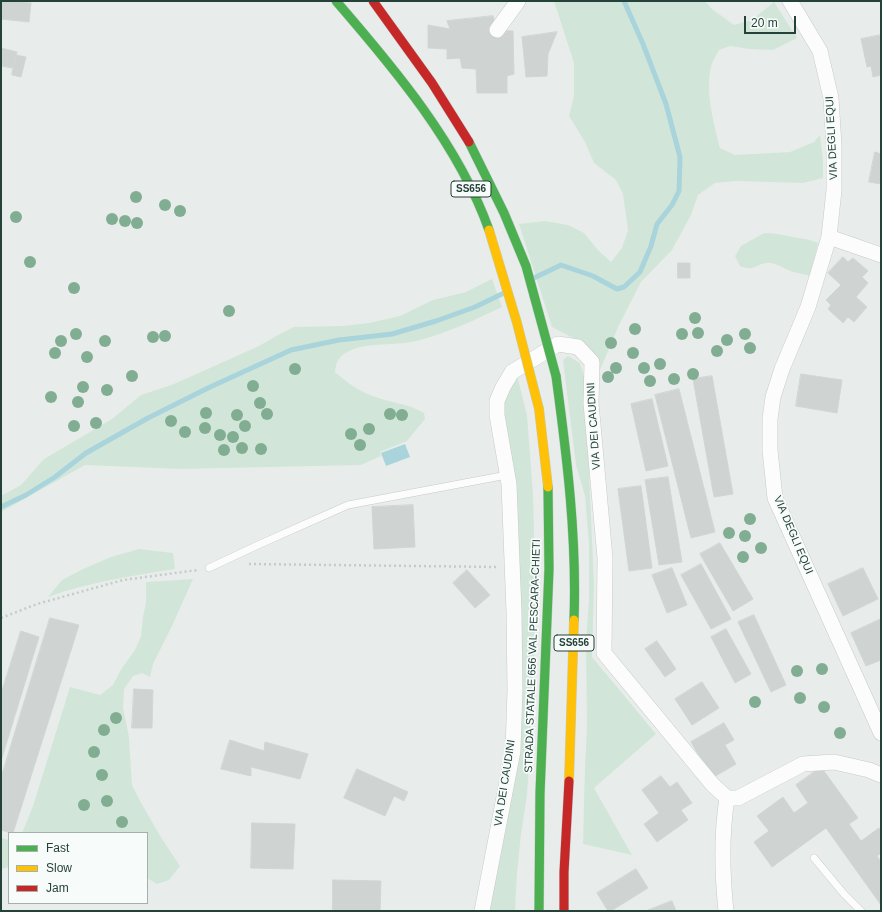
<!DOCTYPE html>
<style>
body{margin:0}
#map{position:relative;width:882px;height:912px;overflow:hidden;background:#e8edeb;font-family:Helvetica,sans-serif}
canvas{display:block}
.frame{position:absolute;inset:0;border:2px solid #24423a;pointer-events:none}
.legend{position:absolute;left:8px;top:832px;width:140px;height:72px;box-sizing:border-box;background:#f7fbf9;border:1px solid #a3b1ad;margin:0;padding:5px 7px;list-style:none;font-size:12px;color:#24423a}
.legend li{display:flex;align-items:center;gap:8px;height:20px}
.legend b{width:20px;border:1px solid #a3b1ad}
.scale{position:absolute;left:744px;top:16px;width:52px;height:18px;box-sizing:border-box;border:2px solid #24423a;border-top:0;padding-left:5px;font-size:12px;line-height:14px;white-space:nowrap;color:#24423a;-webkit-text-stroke:3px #f7fbf9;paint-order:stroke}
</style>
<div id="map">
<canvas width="882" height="912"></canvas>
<div class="frame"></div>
<ul class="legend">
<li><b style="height:5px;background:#4caf50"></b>Fast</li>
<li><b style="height:5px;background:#ffc107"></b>Slow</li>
<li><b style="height:5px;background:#c62828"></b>Jam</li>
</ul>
<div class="scale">20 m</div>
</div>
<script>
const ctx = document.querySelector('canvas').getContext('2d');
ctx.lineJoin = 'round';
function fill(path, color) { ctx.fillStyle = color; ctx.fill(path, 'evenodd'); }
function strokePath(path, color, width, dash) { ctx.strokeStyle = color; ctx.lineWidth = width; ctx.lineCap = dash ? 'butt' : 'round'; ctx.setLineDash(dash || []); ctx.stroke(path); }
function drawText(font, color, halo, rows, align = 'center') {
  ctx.font = font + ' Helvetica,sans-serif'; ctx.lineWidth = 3.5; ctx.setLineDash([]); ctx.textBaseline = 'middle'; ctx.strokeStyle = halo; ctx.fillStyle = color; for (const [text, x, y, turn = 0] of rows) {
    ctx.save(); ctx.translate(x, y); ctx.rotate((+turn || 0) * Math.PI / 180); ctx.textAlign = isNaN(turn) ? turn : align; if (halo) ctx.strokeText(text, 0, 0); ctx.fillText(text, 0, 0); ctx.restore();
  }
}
const green = new Path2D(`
 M 554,1 L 705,1 L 712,9 L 734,25 L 752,20 L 774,2 L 797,38 L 773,50 L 749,49 L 730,46 L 719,50 C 716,56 712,62 711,67 C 705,92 714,124 720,148 L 735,155 L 790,152 L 814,142 L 820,135 L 823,161 L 823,178 L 803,183 L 736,181 L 715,183 L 698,195 L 691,215 L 672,250 L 641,282 L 619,325 L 600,370 L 591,353 L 575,339 L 552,327 L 519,224 L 545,221 L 568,225 L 584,233 L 598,250 L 611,262 L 622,248 L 628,230 L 623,194 L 616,180 L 594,163 L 585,142 L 569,116 L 574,96 L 574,63 Z
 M 764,233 C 774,233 783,235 793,237 C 802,239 810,239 818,243 L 810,276 C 805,274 800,274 794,272 C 785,270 777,262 767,263 C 756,264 754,272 740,266 L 735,256 L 741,246 Z
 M 492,279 L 502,307 C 474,320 446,334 416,341 C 396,346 367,342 349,351 C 339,356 336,362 335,372 C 347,382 358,391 373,396 C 390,403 407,403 424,413 L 425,419 L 407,441 L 380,452 L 381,456 L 361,465 L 181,469 L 85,465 L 1,512 L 1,496 L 21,485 L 44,459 L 112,419 L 141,395 L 174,384 L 259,346 L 278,335 L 294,327 L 343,326 L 369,323 L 400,316 L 433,300 L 466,292 Z
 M 568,356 L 580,363 L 585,380 L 594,584 L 592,657 L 656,734 L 594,788 L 632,855 L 583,844 L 585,766 L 587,727 L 586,641 L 589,601 L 589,544 L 585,496 L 576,465 L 563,360 Z
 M 514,363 L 527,415 L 533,494 L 536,603 L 532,714 L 527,795 L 521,834 L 517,873 L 515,911 L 487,911 L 518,747 L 497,401 Z
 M 139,549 L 173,553 L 175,569 C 132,576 89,582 48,597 L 62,580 L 83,569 L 111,557 Z
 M 193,579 L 172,626 L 153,664 L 150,677 L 142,673 L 133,676 L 124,689 L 123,708 L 129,737 L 132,785 L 140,801 L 162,839 L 180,866 L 169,880 L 157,884 L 147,878 L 147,833 L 22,833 L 33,806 L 70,687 L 100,695 L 113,685 L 122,668 L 135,650 L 141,636 L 143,617 L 146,603 L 146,582 Z
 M 1,838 L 9,840 L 9,867 L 1,869 Z`);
const water = new Path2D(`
 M 405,444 L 410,457 L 386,466 L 381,453 Z`);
const stream = new Path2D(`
 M 534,278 L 561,265 L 593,276 L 617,289 L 624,287 L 640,272 L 651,246 L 657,224 L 672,205 L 679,191 L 680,157 L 666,104 L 643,44 L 624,1
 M 1,507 L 26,495 L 55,477 L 86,453 L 148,418 L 208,388 L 291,350 L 339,340 L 392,334 L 436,321 L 475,307 L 504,293`);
const building = new Path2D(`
 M 2,1 L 31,3 L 29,22 L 1,19 Z
 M 493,16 L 497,30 L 513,31 L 514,74 L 507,76 L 507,93 L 477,93 L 476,69 L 462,68 L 460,58 L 447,59 L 447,49 L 428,48 L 428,25 L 450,29 L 447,21 Z
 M 557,32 L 548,54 L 547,76 L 526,77 L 522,37 Z
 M 881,35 L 881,75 L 873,77 L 871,66 L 867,67 L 861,39 Z
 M 1,48 L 17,52 L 13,68 L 1,66 Z
 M 16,55 L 26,57 L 21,77 L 12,75 Z
 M 875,152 L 881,154 L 881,184 L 869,182 Z
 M 843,257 L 848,262 L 853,258 L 868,271 L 862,277 L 868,283 L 856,297 L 867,307 L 854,322 L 848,317 L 843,323 L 828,309 L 831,305 L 826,300 L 841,285 L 828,273 Z
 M 678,263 L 690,263 L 690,278 L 678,278 Z
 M 801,374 L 842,380 L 837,413 L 796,406 Z
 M 712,376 L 733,494 L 714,497 L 693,379 Z
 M 679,389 L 715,532 L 691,538 L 655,395 Z
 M 652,399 L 668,466 L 646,471 L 631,404 Z
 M 668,477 L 682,562 L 659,565 L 645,480 Z
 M 641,486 L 652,568 L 629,571 L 618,489 Z
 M 413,505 L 415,547 L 374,549 L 372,507 Z
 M 720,543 L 753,599 L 733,611 L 700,554 Z
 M 701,564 L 731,619 L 711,629 L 681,575 Z
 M 672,568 L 687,605 L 667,613 L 652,575 Z
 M 863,568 L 878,599 L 843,616 L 828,584 Z
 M 467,570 L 490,595 L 475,608 L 453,583 Z
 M 754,615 L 786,685 L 771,692 L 738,622 Z
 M 50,618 L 79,625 L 13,833 L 11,833 L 1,830 L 1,778 Z
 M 881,619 L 881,660 L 866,666 L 851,633 Z
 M 726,629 L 751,674 L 735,683 L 711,637 Z
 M 21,631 L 39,637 L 1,761 L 1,694 Z
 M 657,641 L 676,669 L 665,677 L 645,649 Z
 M 702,682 L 719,708 L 692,725 L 675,699 Z
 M 134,689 L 153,690 L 152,728 L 132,728 Z
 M 724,723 L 734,740 L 725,745 L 736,764 L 712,778 L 691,742 Z
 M 230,740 L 264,751 L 265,742 L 308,754 L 300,779 L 251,767 L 251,776 L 221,769 Z
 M 821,767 L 858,818 L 849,824 L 861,841 L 879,828 L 881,830 L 881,853 L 877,856 L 881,862 L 881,905 L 826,828 L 772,867 L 754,842 L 769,831 L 757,816 L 783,797 L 794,813 L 808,803 L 796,785 Z
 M 357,769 L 408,792 L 404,801 L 394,796 L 385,816 L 344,798 Z
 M 661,776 L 670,787 L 677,782 L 692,803 L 681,810 L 688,820 L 657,842 L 644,824 L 659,813 L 642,790 Z
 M 252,823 L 295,824 L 293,869 L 251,868 Z
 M 636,869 L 648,888 L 611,911 L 608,911 L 597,893 Z
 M 333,880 L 381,881 L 380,911 L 333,911 Z
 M 672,901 L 676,911 L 646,911 Z`);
const path = new Path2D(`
 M 249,564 L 498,567
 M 1,618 L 37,604 L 123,580 L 198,570`);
const lane = new Path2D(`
 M 209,568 L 258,545 L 348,505 L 507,475
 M 814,858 L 844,894 L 861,911`);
const street = new Path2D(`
 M 790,1 L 820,51 L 831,98 L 834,146 L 834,190 L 829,237 L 808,307 L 782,369 L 773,397 L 770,419 L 770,450 L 775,498 L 881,733
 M 497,30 L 518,1
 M 829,237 L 881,255
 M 727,798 L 738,798 L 803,764 L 834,762 L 869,770 L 881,775
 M 482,911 L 513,751 L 515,690 L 514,612 L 509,484 L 497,415 L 497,401 L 503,387 L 512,372 L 558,344 L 578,347 L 592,362 L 591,403 L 605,558 L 604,653 L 712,784 L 727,798
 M 726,911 C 722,873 721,836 727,798`);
const fast = new Path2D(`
 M 556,376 C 567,457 577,538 574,620
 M 539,911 L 540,793 L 549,569 L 548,487`);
const slow = new Path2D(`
 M 539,409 L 548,487
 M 569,781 L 574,620`);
const jam = new Path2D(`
 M 564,911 L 564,872 L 569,781`);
const fastBridge = new Path2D(`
 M 336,1 C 394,68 459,145 489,230
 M 469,142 L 504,213 L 526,266 L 556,376`);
const slowBridge = new Path2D(`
 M 489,230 L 517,323 L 539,409`);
const jamBridge = new Path2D(`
 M 373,1 L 432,83 L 469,142`);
const trees = [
 [136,197],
 [165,205],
 [180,211],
 [16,217],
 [112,219],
 [125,221],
 [137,223],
 [30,262],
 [74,288],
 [229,311],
 [695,318],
 [635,329],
 [698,333],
 [76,334],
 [682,334],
 [745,334],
 [165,336],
 [153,337],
 [727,340],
 [61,341],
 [105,341],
 [611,343],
 [750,348],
 [717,351],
 [55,353],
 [633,353],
 [87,357],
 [660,364],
 [616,368],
 [644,368],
 [295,369],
 [693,374],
 [132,376],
 [608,377],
 [674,379],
 [650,381],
 [253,386],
 [83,387],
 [107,390],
 [51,397],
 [78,402],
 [260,403],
 [206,413],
 [267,414],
 [390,414],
 [237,415],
 [402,415],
 [171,421],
 [96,423],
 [74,426],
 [245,426],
 [205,428],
 [369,429],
 [185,432],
 [351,434],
 [220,435],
 [233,437],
 [360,445],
 [242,448],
 [261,449],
 [224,450],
 [750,519],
 [729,533],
 [745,536],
 [761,548],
 [743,557],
 [822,669],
 [797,671],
 [800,698],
 [755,702],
 [824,707],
 [116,718],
 [104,730],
 [840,733],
 [94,752],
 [102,775],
 [107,801],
 [84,805],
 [122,822]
];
const shields = [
 [471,189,40],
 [574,643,40]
];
const shieldNames = [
 ["SS656",471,189],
 ["SS656",574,643]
];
const streetNames = [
 ["VIA DEGLI EQUI",832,138,-93],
 ["VIA DEI CAUDINI",594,426,-94],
 ["VIA DEGLI EQUI",793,535,67],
 ["STRADA STATALE 656 VAL PESCARA-CHIETI",533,656,-88],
 ["VIA DEI CAUDINI",505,783,-81]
];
fill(green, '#d1e6d8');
fill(water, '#a9d4db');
strokePath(stream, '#a9d4db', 5);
fill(building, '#cfd4d2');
strokePath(building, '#d1d6d4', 1);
strokePath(lane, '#c5cac8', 8);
strokePath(street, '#c5cac8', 16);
strokePath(fast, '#c3ccc9', 10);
strokePath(slow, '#c3ccc9', 10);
strokePath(jam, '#c3ccc9', 10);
strokePath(path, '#c3ccca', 2.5, [2, 3]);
strokePath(lane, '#fcfcfc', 7);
strokePath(street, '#fcfcfc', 15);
strokePath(fast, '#4caf50', 9);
strokePath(slow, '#ffc107', 9);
strokePath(jam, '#c62828', 9);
strokePath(fastBridge, '#c3ccc9', 10, []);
strokePath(slowBridge, '#c3ccc9', 10, []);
strokePath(jamBridge, '#c3ccc9', 10, []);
strokePath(fastBridge, '#4caf50', 9);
strokePath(slowBridge, '#ffc107', 9);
strokePath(jamBridge, '#c62828', 9);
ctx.fillStyle = '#81ae93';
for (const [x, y] of trees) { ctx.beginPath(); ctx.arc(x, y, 6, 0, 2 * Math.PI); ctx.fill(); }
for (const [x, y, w] of shields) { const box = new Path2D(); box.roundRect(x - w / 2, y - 8, w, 16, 3); ctx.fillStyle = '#f7fbf9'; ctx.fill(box); strokePath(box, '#24423a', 1); }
drawText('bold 10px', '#24423a', null, shieldNames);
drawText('11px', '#24423a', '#f7fbf9', streetNames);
</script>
